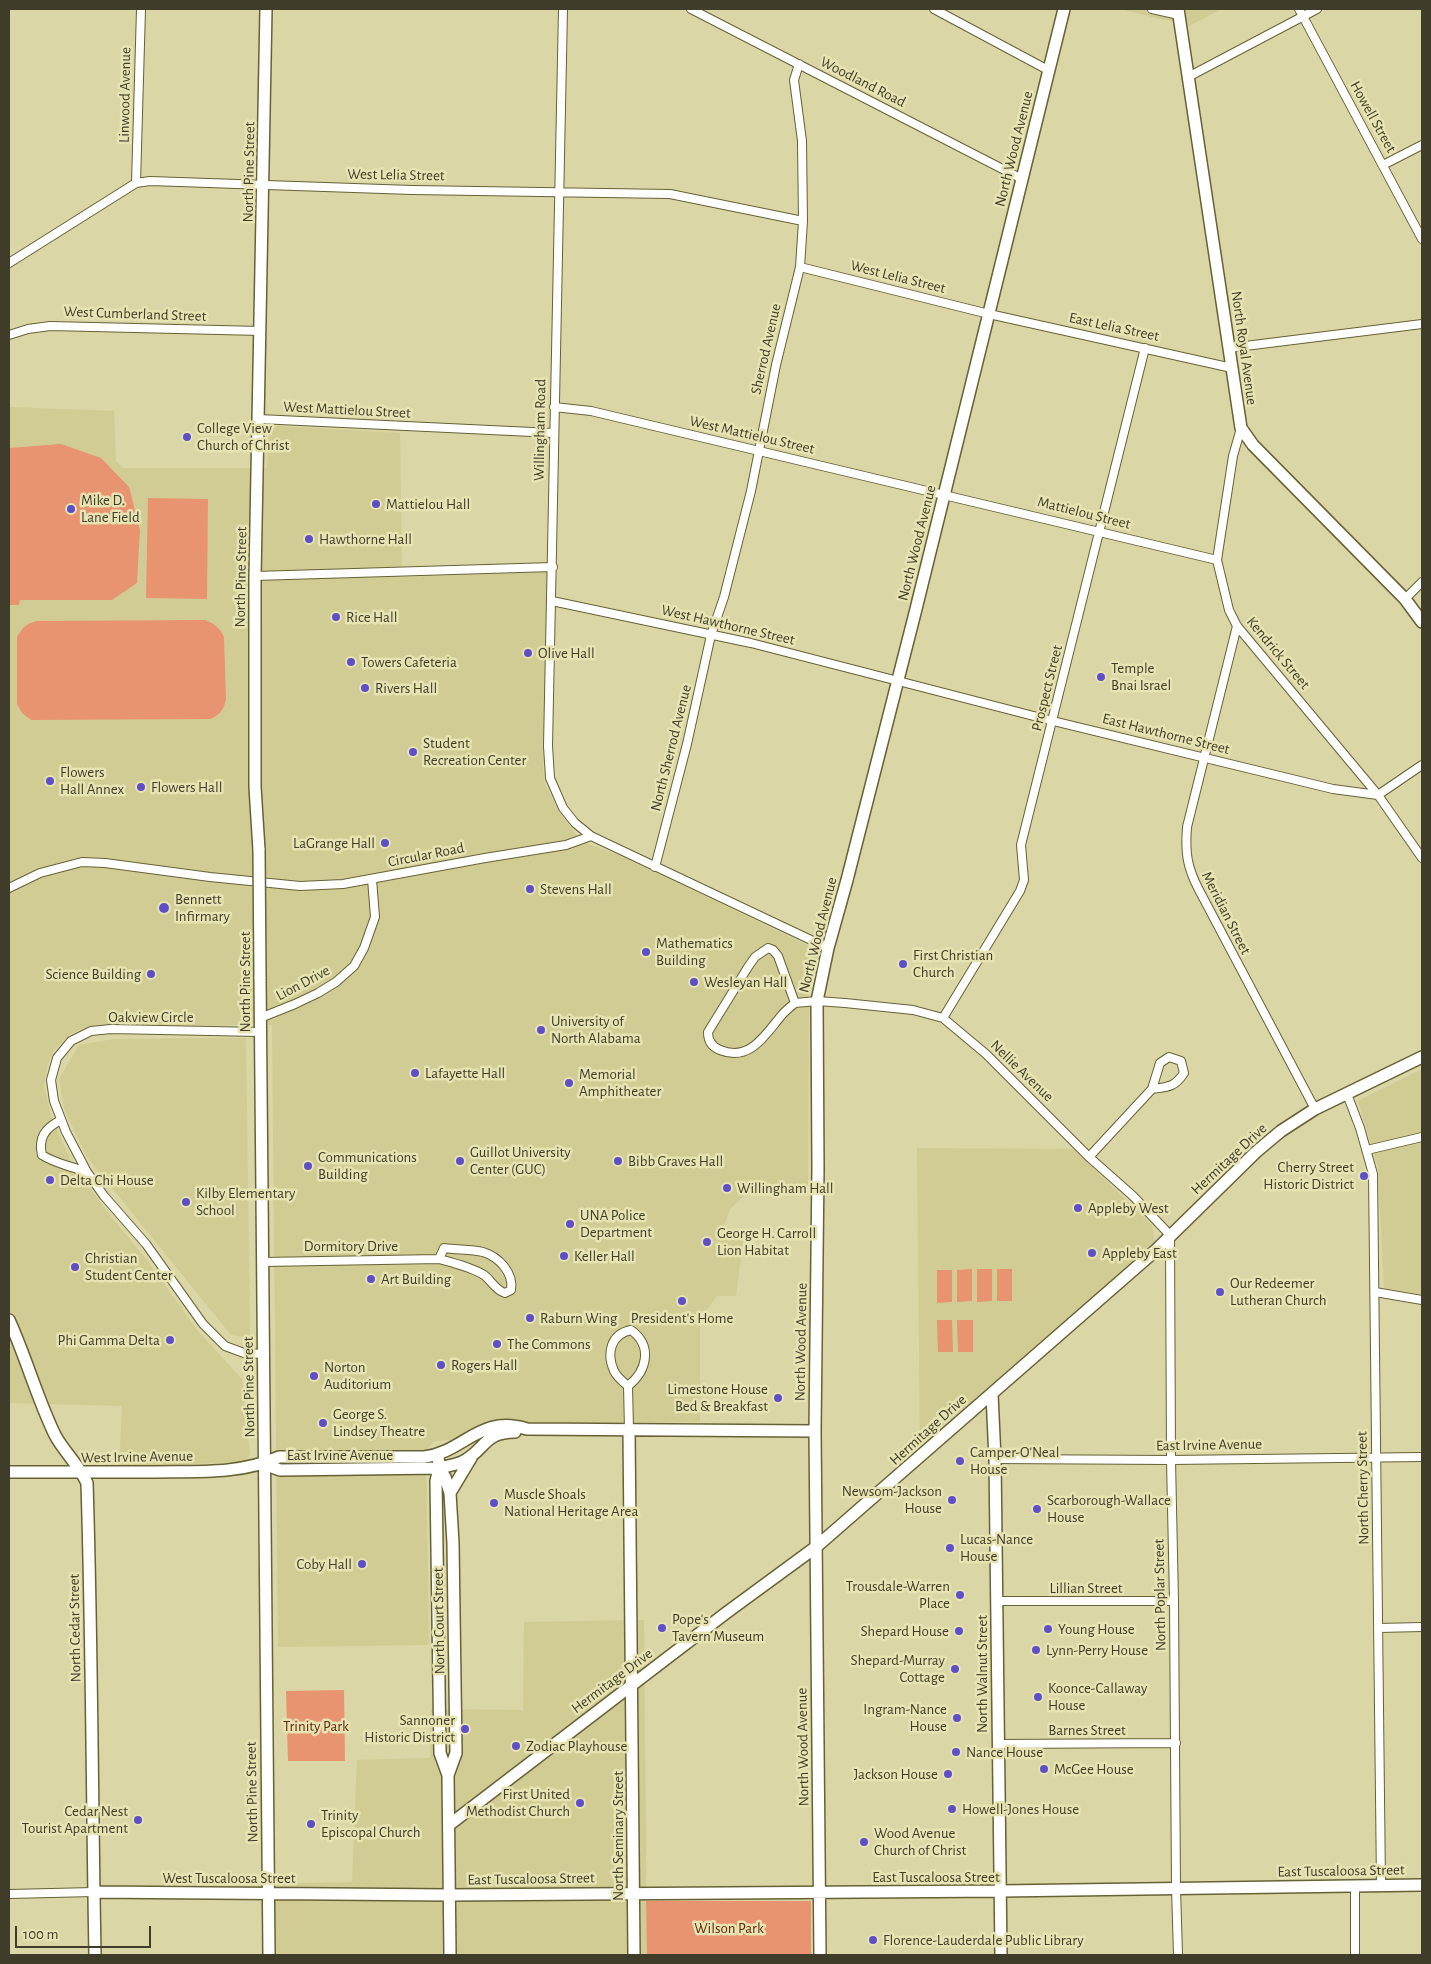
<!DOCTYPE html>
<style>
body{margin:0}
#map{position:relative;width:1431px;height:1964px;overflow:hidden;background:#dad6a5;font-family:"Alegreya Sans",sans-serif}
canvas{display:block}
.frame{position:absolute;inset:0;border:10px solid #3f3d29;pointer-events:none}
.scale{position:absolute;left:15px;top:1926px;width:136px;height:22px;box-sizing:border-box;border:2px solid #3f3d29;border-top:0;padding-left:6px;font-size:15px;line-height:18px;white-space:nowrap;color:#3f3d29;-webkit-text-stroke:4px #e7e3b2;paint-order:stroke}
</style>
<div id="map">
<canvas width="1431" height="1964"></canvas>
<div class="frame"></div>
<div class="scale">100 m</div>
</div>
<script>
const ctx = document.querySelector('canvas').getContext('2d');
ctx.lineJoin = 'round';
function fill(path, color) { ctx.fillStyle = color; ctx.fill(path, 'evenodd'); }
function strokePath(path, color, width, dash) { ctx.strokeStyle = color; ctx.lineWidth = width; ctx.lineCap = dash ? 'butt' : 'round'; ctx.setLineDash(dash || []); ctx.stroke(path); }
function drawText(font, color, halo, rows, align = 'center') {
  ctx.font = font + ' "Alegreya Sans",sans-serif'; ctx.lineWidth = 5; ctx.setLineDash([]); ctx.textBaseline = 'middle'; ctx.strokeStyle = halo; ctx.fillStyle = color; for (const [text, x, y, turn = 0] of rows) {
    ctx.save(); ctx.translate(x, y); ctx.rotate((+turn || 0) * Math.PI / 180); ctx.textAlign = isNaN(turn) ? turn : align; if (halo) ctx.strokeText(text, 0, 0); ctx.fillText(text, 0, 0); ctx.restore();
  }
}
const built = new Path2D(`
 M 1120,9 L 1222,9 L 1189,26 Z
 M 9,407 L 114,411 L 116,462 L 124,468 L 267,468 L 269,433 L 277,426 L 400,433 L 402,577 L 548,572 L 543,768 L 545,784 L 559,812 L 575,833 L 590,845 L 619,855 L 813,948 L 818,958 L 809,993 L 808,1194 L 750,1190 L 730,1209 L 724,1226 L 744,1232 L 736,1296 L 717,1296 L 700,1319 L 700,1422 L 495,1423 L 450,1440 L 434,1441 L 426,1450 L 429,1645 L 278,1647 L 272,1025 L 90,1026 L 71,1034 L 54,1050 L 47,1066 L 44,1086 L 51,1117 L 71,1161 L 108,1213 L 147,1260 L 197,1330 L 242,1379 L 250,1454 L 245,1462 L 119,1467 L 122,1406 L 9,1403 Z
 M 246,1038 L 250,1338 L 231,1335 L 87,1157 L 64,1109 L 59,1079 L 79,1045 L 113,1039 Z
 M 1422,1069 L 1422,1294 L 1384,1288 L 1378,1168 L 1358,1101 Z
 M 917,1148 L 1073,1149 L 1152,1225 L 1155,1244 L 920,1449 Z
 M 644,1620 L 647,1955 L 263,1955 L 261,1884 L 352,1882 L 357,1760 L 430,1758 L 431,1709 L 523,1710 L 524,1622 Z`);
const green = new Path2D(`
 M 61,444 L 101,458 L 129,487 L 140,530 L 137,583 L 112,600 L 20,600 L 19,605 L 9,605 L 9,448 Z
 M 148,498 L 208,499 L 207,599 L 146,598 Z
 M 205,620 C 215,624 220,628 224,637 L 226,700 C 223,710 220,715 210,719 L 31,720 L 22,713 L 17,704 L 17,637 C 22,628 26,624 36,621 Z
 M 972,1269 L 972,1301 L 957,1302 L 957,1270 Z
 M 977,1269 L 992,1269 L 992,1301 L 977,1302 Z
 M 997,1269 L 1012,1269 L 1012,1301 L 997,1301 Z
 M 937,1270 L 952,1270 L 952,1302 L 937,1303 Z
 M 937,1320 L 952,1320 L 953,1352 L 938,1352 Z
 M 957,1320 L 973,1320 L 973,1352 L 958,1352 Z
 M 344,1690 L 345,1761 L 288,1761 L 286,1691 Z
 M 646,1901 L 811,1901 L 811,1955 L 647,1955 Z`);
const street = new Path2D(`
 M 563,9 L 548,746 L 550,778 L 563,808 L 575,823 L 591,836 L 828,948
 M 691,9 L 1022,179
 M 934,9 L 1048,70
 M 1152,9 L 1179,15
 M 1299,9 L 1422,239
 M 1188,77 L 1317,9
 M 1383,165 L 1422,145
 M 136,183 L 141,9
 M 9,263 L 136,183 L 150,181 L 412,190 L 670,194 L 803,221
 M 800,267 L 989,314 L 1232,368
 M 9,335 L 28,329 L 50,326 L 261,331
 M 1229,348 L 1422,324
 M 554,407 L 591,411 L 1217,560
 M 259,419 L 553,433
 M 1241,428 L 1233,456 L 1217,560 L 1229,610 L 1237,626 L 1378,795 L 1422,858
 M 255,576 L 553,567
 M 1405,599 L 1422,582
 M 552,601 L 751,643 L 1053,721 L 1333,789 L 1378,795 L 1422,765
 M 1237,626 L 1187,827 C 1185,853 1187,867 1199,890 L 1315,1109
 M 655,867 L 687,744 L 711,635 L 724,597 L 751,491 L 776,365 L 800,267 L 803,221 L 802,141 L 794,80 L 799,64
 M 9,888 L 40,873 L 82,862 L 105,863 L 210,877 L 300,886 L 343,884 L 485,858 L 566,845 L 591,836
 M 768,948 L 773,950 L 778,956 L 795,1003 C 790,1007 785,1011 781,1016 C 765,1035 750,1062 720,1050 C 712,1047 708,1041 708,1032 L 748,967 L 755,957 Z
 M 795,1003 L 817,1001 L 845,1003 L 913,1010 L 943,1018 L 986,1054 L 1089,1157 L 1133,1196 L 1170,1235 L 1171,1460 L 1174,1601 L 1176,1888 L 1178,1955
 M 260,1018 L 295,1004 L 318,993 L 336,982 L 354,966 L 364,948 L 375,917 L 372,879
 M 943,1018 L 1020,891 L 1024,880 L 1021,845 L 1145,348
 M 260,1032 L 111,1029 L 91,1031 L 71,1041 L 57,1058 L 51,1080 L 54,1101 L 66,1132 L 87,1172 L 104,1196 L 146,1244 L 203,1324 L 225,1346 L 244,1353 L 263,1354
 M 1169,1057 L 1181,1061 L 1184,1073 C 1175,1087 1168,1087 1152,1089 L 1160,1063 Z
 M 1347,1094 L 1360,1128 L 1373,1174 L 1381,1885
 M 61,1120 C 45,1128 38,1138 42,1155 C 56,1164 71,1166 86,1172
 M 1367,1150 L 1422,1137
 M 1089,1157 L 1152,1089
 M 263,1262 L 439,1259 L 444,1248 C 456,1250 471,1249 483,1252 C 499,1257 514,1273 511,1290 L 505,1293 C 495,1290 492,1281 484,1275 C 471,1267 454,1263 439,1259
 M 1375,1292 L 1422,1300
 M 631,1330 C 653,1346 647,1371 628,1386 C 623,1382 617,1377 614,1371 C 606,1353 611,1334 631,1330 Z
 M 628,1386 L 629,1430
 M 995,1459 L 1171,1460 L 1422,1457
 M 997,1601 L 1174,1601
 M 1378,1628 L 1422,1627
 M 997,1744 L 1176,1743
 M 1355,1885 L 1355,1955
 M 9,1894 L 94,1892`);
const secondary = new Path2D(`
 M 1178,9 L 1241,428 L 1253,445 L 1405,599 L 1422,622
 M 259,850 L 255,787 L 255,576 L 266,9
 M 260,977 L 269,1955
 M 9,1320 C 26,1357 37,1398 55,1435 C 64,1452 79,1465 87,1483 C 92,1640 92,1798 95,1955
 M 992,1394 L 995,1459 L 1001,1955
 M 629,1430 L 634,1955
 M 438,1455 L 439,1468 L 436,1481 L 440,1753 L 448,1775 L 450,1955
 M 264,1464 L 280,1470 L 439,1468 C 446,1466 455,1465 462,1462 C 486,1450 483,1432 515,1432
 M 439,1468 L 445,1477 L 450,1493 L 453,1543 L 456,1753 L 448,1775
 M 9,1472 C 56,1472 103,1472 151,1472 C 194,1471 239,1475 279,1457 L 424,1457 C 465,1452 479,1414 527,1429 L 815,1431
 M 450,1493 L 471,1458
 M 449,1825 L 726,1613 L 816,1547 L 1155,1251 L 1256,1152 L 1281,1131 L 1315,1109 L 1422,1057
 M 94,1892 L 449,1895 L 1001,1891 L 1422,1885
 M 820,1955 L 815,1431 L 818,1168 L 817,1001 L 828,948 L 847,880 L 915,613 L 1064,9`);
const secondaryBridge = new Path2D(`
 M 259,850 L 260,977`);
const markers = [
 [187,437,5,"#5e4fc8"],
 [376,504,5,"#5e4fc8"],
 [71,509,5,"#5e4fc8"],
 [309,539,5,"#5e4fc8"],
 [336,617,5,"#5e4fc8"],
 [528,653,5,"#5e4fc8"],
 [351,662,5,"#5e4fc8"],
 [1101,677,5,"#5e4fc8"],
 [365,688,5,"#5e4fc8"],
 [413,752,5,"#5e4fc8"],
 [50,781,5,"#5e4fc8"],
 [141,787,5,"#5e4fc8"],
 [385,843,5,"#5e4fc8"],
 [530,889,5,"#5e4fc8"],
 [164,908,6,"#5e4fc8"],
 [646,952,5,"#5e4fc8"],
 [903,964,5,"#5e4fc8"],
 [151,974,5,"#5e4fc8"],
 [694,982,5,"#5e4fc8"],
 [541,1030,5,"#5e4fc8"],
 [415,1073,5,"#5e4fc8"],
 [569,1083,5,"#5e4fc8"],
 [460,1161,5,"#5e4fc8"],
 [618,1161,5,"#5e4fc8"],
 [308,1166,5,"#5e4fc8"],
 [1364,1176,5,"#5e4fc8"],
 [50,1180,5,"#5e4fc8"],
 [727,1188,5,"#5e4fc8"],
 [186,1202,5,"#5e4fc8"],
 [1078,1208,5,"#5e4fc8"],
 [570,1224,5,"#5e4fc8"],
 [707,1242,5,"#5e4fc8"],
 [1092,1253,5,"#5e4fc8"],
 [564,1256,5,"#5e4fc8"],
 [75,1267,5,"#5e4fc8"],
 [371,1279,5,"#5e4fc8"],
 [1220,1292,5,"#5e4fc8"],
 [682,1301,5,"#5e4fc8"],
 [530,1318,5,"#5e4fc8"],
 [170,1340,5,"#5e4fc8"],
 [497,1344,5,"#5e4fc8"],
 [441,1365,5,"#5e4fc8"],
 [314,1376,5,"#5e4fc8"],
 [778,1398,5,"#5e4fc8"],
 [323,1423,5,"#5e4fc8"],
 [960,1461,5,"#5e4fc8"],
 [952,1500,5,"#5e4fc8"],
 [494,1503,5,"#5e4fc8"],
 [1037,1509,5,"#5e4fc8"],
 [950,1548,5,"#5e4fc8"],
 [362,1564,5,"#5e4fc8"],
 [960,1595,5,"#5e4fc8"],
 [662,1628,5,"#5e4fc8"],
 [1048,1629,5,"#5e4fc8"],
 [959,1631,5,"#5e4fc8"],
 [1036,1650,5,"#5e4fc8"],
 [955,1669,5,"#5e4fc8"],
 [1038,1697,5,"#5e4fc8"],
 [957,1718,5,"#5e4fc8"],
 [465,1729,5,"#5e4fc8"],
 [516,1746,5,"#5e4fc8"],
 [956,1752,5,"#5e4fc8"],
 [1044,1769,5,"#5e4fc8"],
 [948,1774,5,"#5e4fc8"],
 [580,1803,5,"#5e4fc8"],
 [952,1809,5,"#5e4fc8"],
 [138,1820,5,"#5e4fc8"],
 [311,1824,5,"#5e4fc8"],
 [864,1842,5,"#5e4fc8"],
 [873,1940,5,"#5e4fc8"]
];
const streetNames = [
 ["Woodland Road",863,82,27],
 ["Linwood Avenue",125,95,-89],
 ["Howell Street",1373,117,61],
 ["North Wood Avenue",1014,149,-76],
 ["North Pine Street",249,172,-89],
 ["West Lelia Street",396,175,1],
 ["West Lelia Street",898,277,14],
 ["West Cumberland Street",135,314,2],
 ["East Lelia Street",1114,327,12],
 ["North Royal Avenue",1244,348,82],
 ["Sherrod Avenue",766,349,-77],
 ["West Mattielou Street",347,410,3],
 ["Willingham Road",540,430,-89],
 ["West Mattielou Street",752,435,13],
 ["Mattielou Street",1084,513,14],
 ["North Wood Avenue",917,543,-76],
 ["North Pine Street",241,577,-89],
 ["West Hawthorne Street",728,625,13],
 ["Kendrick Street",1278,653,50],
 ["Prospect Street",1047,688,-76],
 ["East Hawthorne Street",1166,734,14],
 ["North Sherrod Avenue",671,748,-76],
 ["Circular Road",426,855,-11],
 ["Meridian Street",1226,913,63],
 ["North Wood Avenue",818,935,-76],
 ["North Pine Street",245,982,-90],
 ["Lion Drive",303,983,-28],
 ["Oakview Circle",151,1017],
 ["Nellie Avenue",1022,1071,44],
 ["Hermitage Drive",1229,1159,-43],
 ["Dormitory Drive",351,1246],
 ["North Wood Avenue",801,1342,-89],
 ["North Pine Street",249,1387,-91],
 ["Hermitage Drive",928,1430,-42],
 ["East Irvine Avenue",1209,1445,-1],
 ["East Irvine Avenue",340,1455],
 ["West Irvine Avenue",137,1457,-1],
 ["North Cherry Street",1363,1488,-91],
 ["Lillian Street",1086,1588],
 ["North Poplar Street",1160,1595,-91],
 ["North Court Street",439,1621,-91],
 ["North Cedar Street",75,1628,-91],
 ["North Walnut Street",982,1674,-90],
 ["Hermitage Drive",612,1681,-37],
 ["Barnes Street",1087,1730],
 ["North Wood Avenue",803,1747,-91],
 ["North Pine Street",252,1792,-91],
 ["North Seminary Street",618,1836,-90],
 ["East Tuscaloosa Street",1341,1871,-1],
 ["East Tuscaloosa Street",936,1877],
 ["West Tuscaloosa Street",229,1878],
 ["East Tuscaloosa Street",531,1879,-1]
];
const poiNames = [
 ["College View",197,428],
 ["Church of Christ",197,445],
 ["Mike D.",81,500],
 ["Lane Field",81,517],
 ["Mattielou Hall",386,504],
 ["Hawthorne Hall",319,539],
 ["Rice Hall",346,617],
 ["Olive Hall",538,653],
 ["Towers Cafeteria",361,662],
 ["Temple",1111,668],
 ["Bnai Israel",1111,685],
 ["Rivers Hall",375,688],
 ["Student",423,743],
 ["Recreation Center",423,760],
 ["Flowers",60,772],
 ["Hall Annex",60,789],
 ["Flowers Hall",151,787],
 ["LaGrange Hall",375,843,"right"],
 ["Stevens Hall",540,889],
 ["Bennett",175,899],
 ["Infirmary",175,916],
 ["Mathematics",656,943],
 ["Building",656,960],
 ["First Christian",913,955],
 ["Church",913,972],
 ["Science Building",141,974,"right"],
 ["Wesleyan Hall",704,982],
 ["University of",551,1021],
 ["North Alabama",551,1038],
 ["Lafayette Hall",425,1073],
 ["Memorial",579,1074],
 ["Amphitheater",579,1091],
 ["Guillot University",470,1152],
 ["Center (GUC)",470,1169],
 ["Communications",318,1157],
 ["Building",318,1174],
 ["Bibb Graves Hall",628,1161],
 ["Cherry Street",1354,1167,"right"],
 ["Historic District",1354,1184,"right"],
 ["Delta Chi House",60,1180],
 ["Willingham Hall",737,1188],
 ["Kilby Elementary",196,1193],
 ["School",196,1210],
 ["Appleby West",1088,1208],
 ["UNA Police",580,1215],
 ["Department",580,1232],
 ["George H. Carroll",717,1233],
 ["Lion Habitat",717,1250],
 ["Appleby East",1102,1253],
 ["Keller Hall",574,1256],
 ["Christian",85,1258],
 ["Student Center",85,1275],
 ["Art Building",381,1279],
 ["Our Redeemer",1230,1283],
 ["Lutheran Church",1230,1300],
 ["Raburn Wing",540,1318],
 ["President's Home",682,1318,"center"],
 ["Phi Gamma Delta",160,1340,"right"],
 ["The Commons",507,1344],
 ["Rogers Hall",451,1365],
 ["Norton",324,1367],
 ["Auditorium",324,1384],
 ["Limestone House",768,1389,"right"],
 ["Bed & Breakfast",768,1406,"right"],
 ["George S.",333,1414],
 ["Lindsey Theatre",333,1431],
 ["Camper-O'Neal",970,1452],
 ["House",970,1469],
 ["Newsom-Jackson",942,1491,"right"],
 ["House",942,1508,"right"],
 ["Muscle Shoals",504,1494],
 ["National Heritage Area",504,1511],
 ["Scarborough-Wallace",1047,1500],
 ["House",1047,1517],
 ["Lucas-Nance",960,1539],
 ["House",960,1556],
 ["Coby Hall",352,1564,"right"],
 ["Trousdale-Warren",950,1586,"right"],
 ["Place",950,1603,"right"],
 ["Pope's",672,1619],
 ["Tavern Museum",672,1636],
 ["Young House",1058,1629],
 ["Shepard House",949,1631,"right"],
 ["Lynn-Perry House",1046,1650],
 ["Shepard-Murray",945,1660,"right"],
 ["Cottage",945,1677,"right"],
 ["Koonce-Callaway",1048,1688],
 ["House",1048,1705],
 ["Ingram-Nance",947,1709,"right"],
 ["House",947,1726,"right"],
 ["Sannoner",455,1720,"right"],
 ["Historic District",455,1737,"right"],
 ["Zodiac Playhouse",526,1746],
 ["Nance House",966,1752],
 ["McGee House",1054,1769],
 ["Jackson House",938,1774,"right"],
 ["First United",570,1794,"right"],
 ["Methodist Church",570,1811,"right"],
 ["Howell-Jones House",962,1809],
 ["Cedar Nest",128,1811,"right"],
 ["Tourist Apartment",128,1828,"right"],
 ["Trinity",321,1815],
 ["Episcopal Church",321,1832],
 ["Wood Avenue",874,1833],
 ["Church of Christ",874,1850],
 ["Florence-Lauderdale Public Library",883,1940]
];
const parkNames = [
 ["Trinity Park",316,1726],
 ["Wilson Park",729,1928]
];
fill(built, '#d1cc93');
fill(green, '#e89470');
strokePath(street, '#676235', 10);
strokePath(secondary, '#676235', 14);
strokePath(street, '#fff', 8);
strokePath(secondary, '#fff', 11);
strokePath(secondaryBridge, '#676235', 14, []);
strokePath(secondaryBridge, '#fff', 11);
for (const [x, y, r, color] of markers) { const dot = new Path2D(); dot.arc(x, y, r, 0, 2 * Math.PI); ctx.fillStyle = color; ctx.fill(dot); strokePath(dot, '#e7e3b2', 2); }
drawText('15px', '#3f3d29', '#e7e3b2', streetNames);
drawText('15px', '#3f3d29', '#e7e3b2', poiNames, 'left');
drawText('15px', '#62290e', '#e7e3b2', parkNames);
</script>
